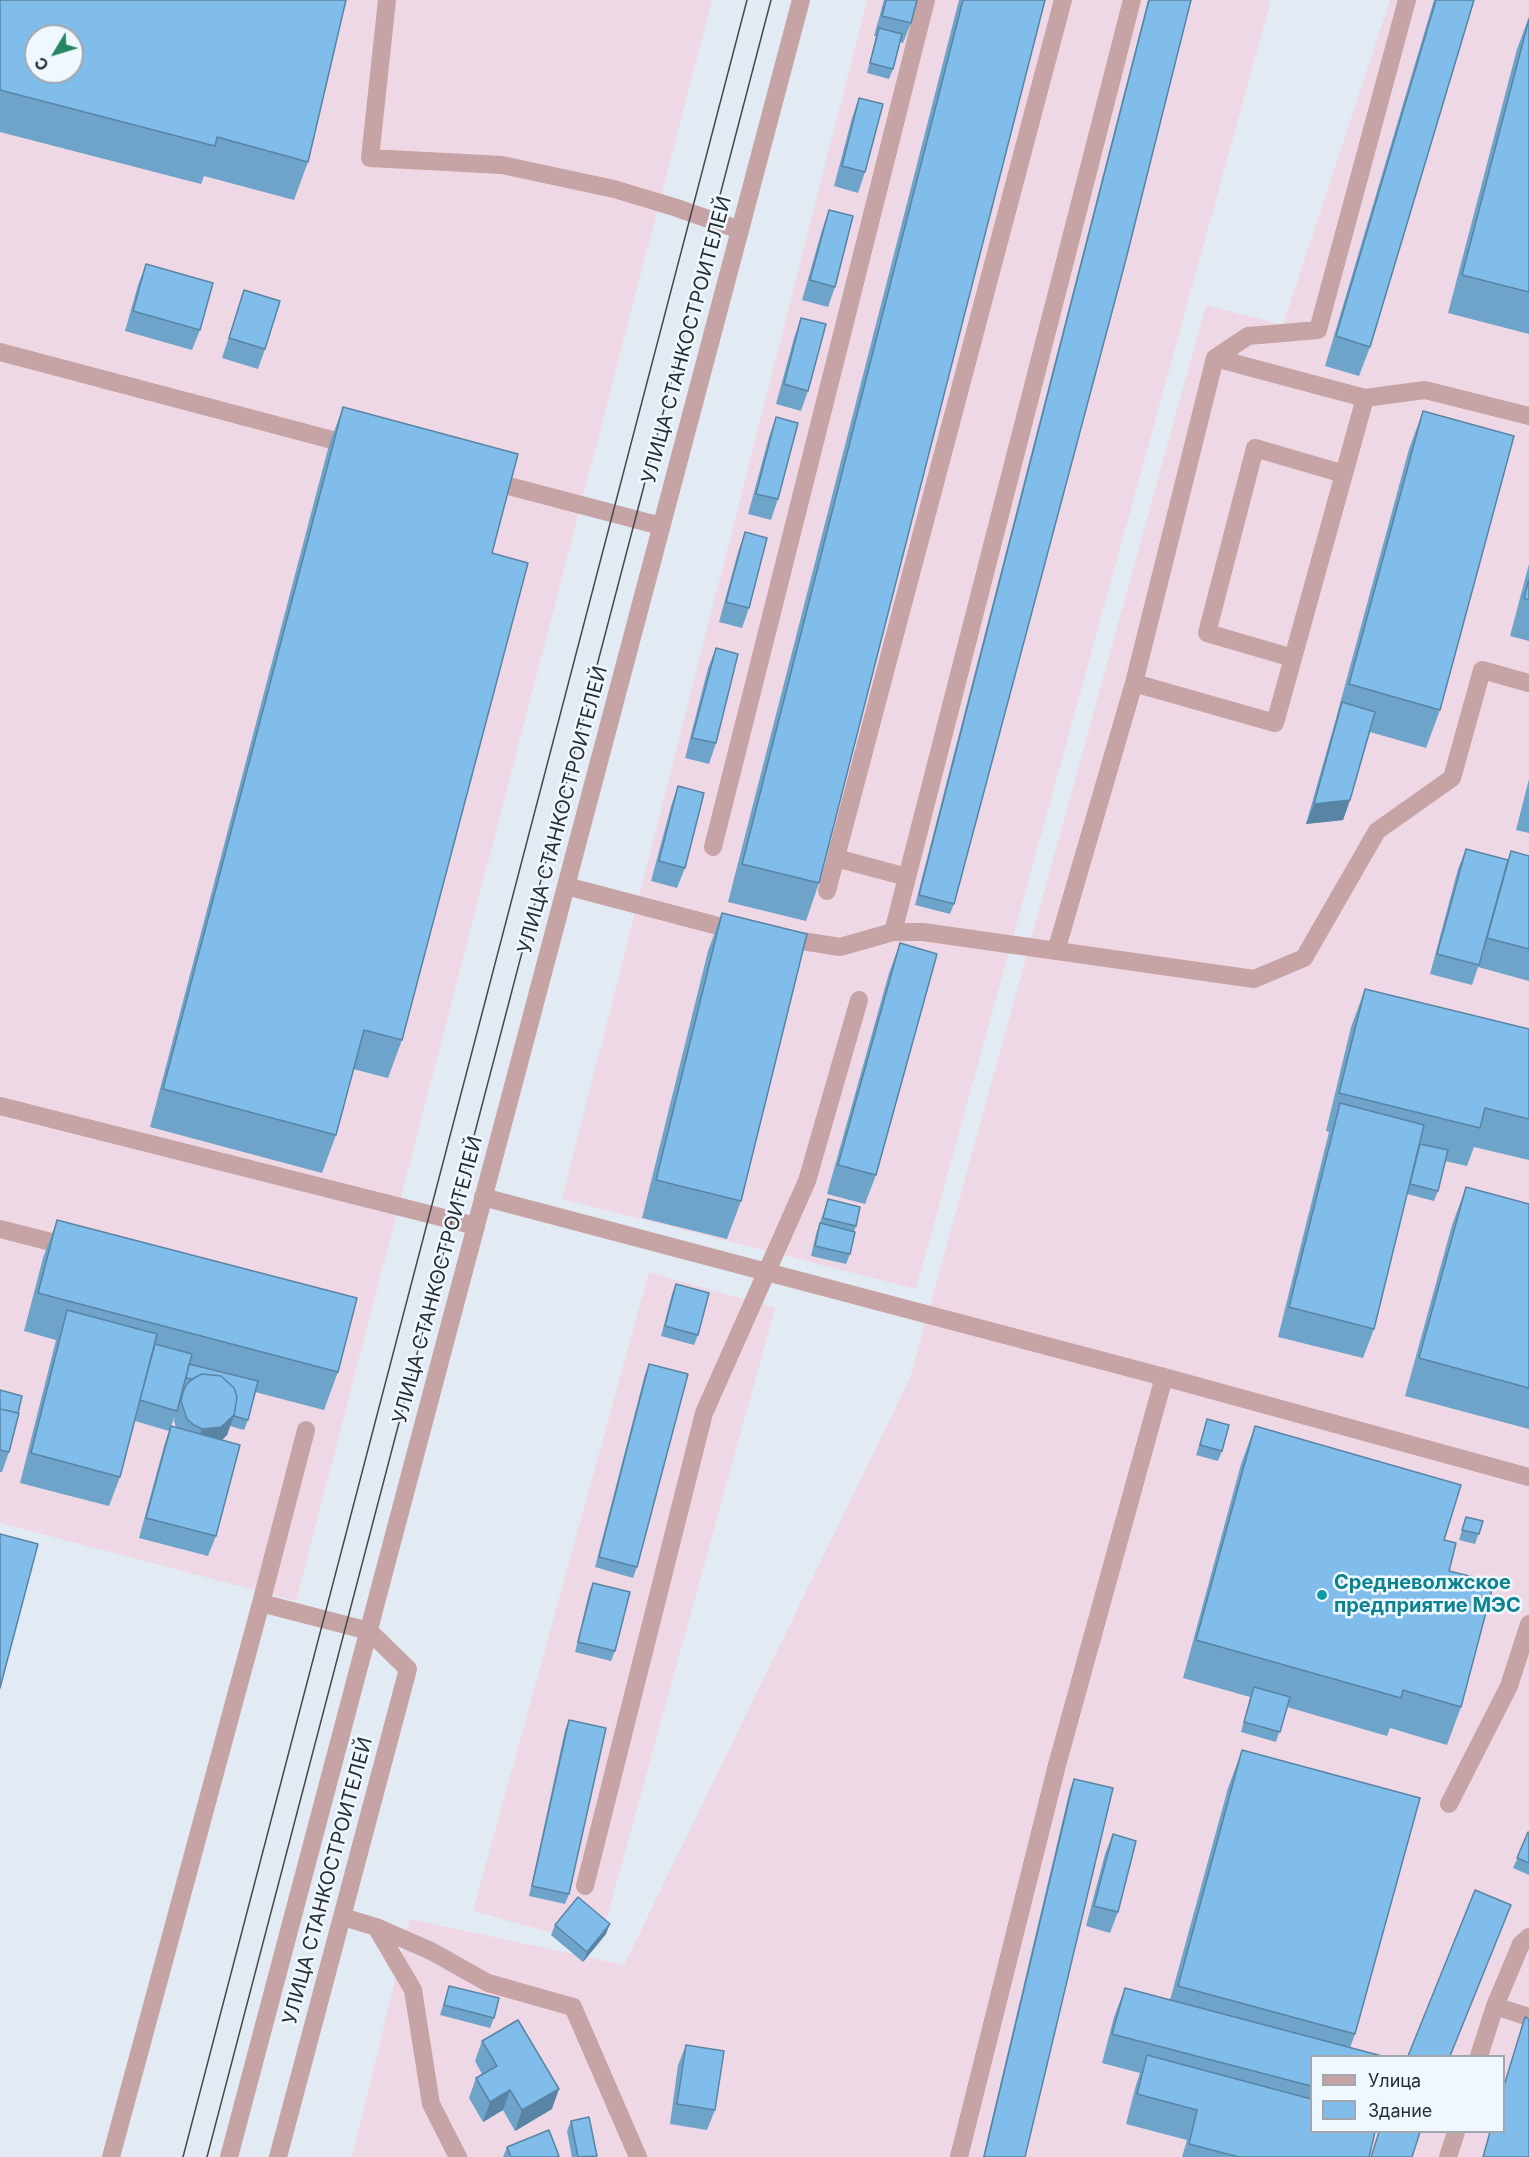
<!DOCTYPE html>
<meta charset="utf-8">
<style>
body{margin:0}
#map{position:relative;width:1529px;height:2157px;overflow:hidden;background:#e2ebf3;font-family:Inter,sans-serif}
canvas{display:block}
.legend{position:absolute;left:1310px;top:2055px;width:195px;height:78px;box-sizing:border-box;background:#f0f8ff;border:2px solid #a1a7ac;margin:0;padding:8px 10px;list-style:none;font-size:18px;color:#2a2d30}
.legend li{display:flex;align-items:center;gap:12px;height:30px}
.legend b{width:30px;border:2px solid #a1a7ac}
.north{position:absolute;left:24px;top:24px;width:60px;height:60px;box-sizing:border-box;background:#f0f8ff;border:2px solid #a1a7ac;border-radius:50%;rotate:232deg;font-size:16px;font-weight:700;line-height:24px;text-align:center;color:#2a2d30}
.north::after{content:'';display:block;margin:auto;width:21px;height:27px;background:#248761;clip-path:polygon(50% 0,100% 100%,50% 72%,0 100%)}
</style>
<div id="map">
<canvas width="1529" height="2157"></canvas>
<ul class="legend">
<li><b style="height:8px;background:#c6a3a4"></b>Улица</li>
<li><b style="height:16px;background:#80bdeb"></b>Здание</li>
</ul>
<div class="north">С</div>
</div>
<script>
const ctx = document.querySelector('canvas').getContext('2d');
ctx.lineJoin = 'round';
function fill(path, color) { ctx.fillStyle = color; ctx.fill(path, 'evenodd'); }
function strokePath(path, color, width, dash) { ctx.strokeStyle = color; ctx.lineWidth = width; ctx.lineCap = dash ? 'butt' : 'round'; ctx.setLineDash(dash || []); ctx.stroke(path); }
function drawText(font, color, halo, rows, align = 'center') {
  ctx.font = font + ' Inter,sans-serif'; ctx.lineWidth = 5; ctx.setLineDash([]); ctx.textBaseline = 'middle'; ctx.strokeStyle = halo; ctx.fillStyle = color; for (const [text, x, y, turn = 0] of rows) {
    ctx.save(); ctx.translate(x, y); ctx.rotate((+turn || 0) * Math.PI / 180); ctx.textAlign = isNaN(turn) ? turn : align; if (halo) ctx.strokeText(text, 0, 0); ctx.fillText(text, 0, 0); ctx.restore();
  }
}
const industrial = new Path2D(`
 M 0,0 L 712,0 L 296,1601 L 0,1523 ZM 36,36 L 72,36 L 72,72 L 36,72 Z
 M 867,0 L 1271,0 L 916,1289 L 562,1199 Z
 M 1390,0 L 1529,0 L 1529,2157 L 352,2157 L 410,1919 L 624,1965 L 910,1378 L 1206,305 L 1283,325 ZM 1312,2056 L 1504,2056 L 1504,2132 L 1312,2132 Z
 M 649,1272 L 775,1308 L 599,1946 L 473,1911 Z`);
const service = new Path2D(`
 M 387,0 L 370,158 L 502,165 L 614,189 L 674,207 L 740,230
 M 0,352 L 355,446
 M 1215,358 L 1248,336 L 1318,330 L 1407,0
 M 486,480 L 661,526
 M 1293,658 L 1207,633 L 1255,448 L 1344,474
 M 1134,683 L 1275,723 L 1365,398
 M 713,847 L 926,0
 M 836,858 L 907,877
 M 566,886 L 741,932
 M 827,891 L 1063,0
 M 893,932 L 1132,0
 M 783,938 L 840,947 L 893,932 L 923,932 L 1254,979 L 1304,958 L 1377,831 L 1452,778 L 1482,670 L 1529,683
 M 1056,951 L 1134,683 L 1215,358 L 1365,398 L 1425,390 L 1529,416
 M 0,1106 L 476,1226
 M 483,1197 L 1164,1377 L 1529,1477
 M 0,1229 L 71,1247
 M 261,1603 L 306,1430
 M 1449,1804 L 1509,1686 L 1529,1624
 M 585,1886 L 704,1413 L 807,1181 L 859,1000
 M 343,1917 L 376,1927 L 413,1990 L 431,2104 L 458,2157
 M 376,1927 L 431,1951 L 488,1983 L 573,2007 L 638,2157
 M 1495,2006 L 1529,2017
 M 1479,2056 L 1495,2006 L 1521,1944 L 1529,1937
 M 111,2157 L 261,1603 L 369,1631
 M 959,2157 L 1057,1765 L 1164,1377
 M 1448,2157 L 1456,2132`);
const tertiary = new Path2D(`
 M 229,2157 L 801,0
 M 278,2157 L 408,1669 L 369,1631`);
const tram = new Path2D(`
 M 183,2157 L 747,0
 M 207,2157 L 771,0`);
const wall = new Path2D(`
 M 0,0 L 308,162 L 294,200 L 204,176 L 201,184 L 0,132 Z
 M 884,0 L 917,0 L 911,23 L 903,43 L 900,42 L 893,69 L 889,79 L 867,73 L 876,36 L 874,36 Z
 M 959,0 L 1045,0 L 819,883 L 806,921 L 728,902 Z
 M 1148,0 L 1191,0 L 954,904 L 950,914 L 915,905 Z
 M 1434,0 L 1474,0 L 1370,347 L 1359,376 L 1325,366 Z
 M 1529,17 L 1529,334 L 1448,313 L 1517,49 Z
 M 859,98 L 865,172 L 858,193 L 834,186 L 852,118 Z
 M 829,210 L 835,287 L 828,307 L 802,300 L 822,230 Z
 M 146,264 L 200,330 L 192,350 L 125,331 L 138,285 Z
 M 244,290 L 265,349 L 258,369 L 222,358 Z
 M 801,318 L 808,391 L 801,411 L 776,404 L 794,338 Z
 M 343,407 L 492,553 L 402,1040 L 388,1078 L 353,1069 L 336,1135 L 322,1173 L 150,1127 L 329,445 Z
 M 1423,411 L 1440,710 L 1426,748 L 1370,732 L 1350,800 L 1343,820 L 1306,824 L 1335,722 L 1409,449 Z
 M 776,417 L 778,499 L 771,520 L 748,514 L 769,437 Z
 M 745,532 L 749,608 L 742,628 L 719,622 L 738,552 Z
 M 1529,564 L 1529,641 L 1510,636 Z
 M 716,648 L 716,743 L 709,764 L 685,758 L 708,668 Z
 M 1529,779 L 1529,833 L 1516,830 Z
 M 678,786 L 685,868 L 677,888 L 651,881 L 671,806 Z
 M 1466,849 L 1508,860 L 1511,851 L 1529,856 L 1529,981 L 1478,967 L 1472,985 L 1430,974 L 1458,869 Z
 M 722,913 L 741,1201 L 727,1239 L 642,1218 L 708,951 Z
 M 900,943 L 876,1175 L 865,1204 L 827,1194 L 889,973 Z
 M 1365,989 L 1529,1029 L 1529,1160 L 1474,1147 L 1467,1166 L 1445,1161 L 1438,1191 L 1434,1201 L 1407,1194 L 1374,1329 L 1363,1358 L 1278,1337 L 1329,1132 L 1326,1131 L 1351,1027 Z
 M 1466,1187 L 1529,1204 L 1529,1429 L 1405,1396 L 1452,1225 Z
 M 828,1199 L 856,1226 L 854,1232 L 850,1254 L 846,1264 L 811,1256 L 816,1234 Z
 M 57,1220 L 338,1372 L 324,1410 L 255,1392 L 248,1420 L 244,1430 L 230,1426 L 227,1435 L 222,1440 L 216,1536 L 208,1556 L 139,1538 L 164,1446 L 169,1431 L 135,1421 L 120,1477 L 109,1506 L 20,1483 L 56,1340 L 24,1331 L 43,1258 ZM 175,1416 L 174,1421 L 176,1427 L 171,1426 Z
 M 676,1284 L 698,1335 L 694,1345 L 661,1336 L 672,1294 Z
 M 649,1364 L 637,1567 L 633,1578 L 595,1567 L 645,1374 Z
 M 0,1390 L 9,1452 L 2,1472 L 0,1472 Z
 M 1207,1419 L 1222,1451 L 1218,1461 L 1196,1455 Z
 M 1255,1426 L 1444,1540 L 1449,1571 L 1461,1707 L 1447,1745 L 1390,1728 L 1387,1736 L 1287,1707 L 1276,1742 L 1241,1732 L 1250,1697 L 1183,1678 L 1241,1464 Z
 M 1466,1517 L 1483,1521 L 1475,1544 L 1459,1540 Z
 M 593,1583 L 615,1651 L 611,1661 L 575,1652 L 589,1593 Z
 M 569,1720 L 569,1894 L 565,1904 L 529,1896 L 565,1730 Z
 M 1242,1750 L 1355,2034 L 1350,2048 L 1311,2056 L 1311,2132 L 1369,2157 L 1182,2157 L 1187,2140 L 1126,2124 L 1136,2085 L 1140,2073 L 1102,2063 L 1114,2017 L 1125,1988 L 1170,2000 L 1228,1788 Z
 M 1074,1779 L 1025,2157 L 983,2157 L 1070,1789 Z
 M 1529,1833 L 1529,1875 L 1513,1868 Z
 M 1113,1834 L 1118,1912 L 1110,1933 L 1086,1926 L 1105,1854 Z
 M 555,1925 L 606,1934 L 583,1962 L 551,1935 Z
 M 449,1986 L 494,2018 L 490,2028 L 440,2015 Z
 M 482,2041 L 552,2109 L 515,2131 L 503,2110 L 483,2122 L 469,2098 L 476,2078 L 482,2074 L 475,2061 Z
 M 686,2045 L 715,2110 L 707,2130 L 670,2124 L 678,2065 Z
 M 571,2121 L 597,2157 L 572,2157 L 567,2131 Z
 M 507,2147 L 559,2156 L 558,2157 L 503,2157 Z`);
const shadedWall = new Path2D(`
 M 1350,800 L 1343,820 L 1306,824 L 1314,804 Z
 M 234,1415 L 227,1435 L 214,1447 L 195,1449 L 202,1429 Z
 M 610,1924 L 606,1934 L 583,1962 L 587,1952 Z
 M 559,2089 L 552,2109 L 515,2131 L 522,2110 Z
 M 510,2090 L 503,2110 L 483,2122 L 490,2102 Z`);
const building = new Path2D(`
 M 0,0 L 346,0 L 308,162 L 217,137 L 215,146 L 0,90 ZM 36,36 L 72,36 L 72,72 L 36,72 Z
 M 886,0 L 917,0 L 911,23 L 882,16 Z
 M 963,0 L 1045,0 L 819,883 L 742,864 Z
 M 1149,0 L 1191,0 L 1125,263 L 954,904 L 919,895 Z
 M 1436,0 L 1474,0 L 1370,347 L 1336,336 Z
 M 1529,19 L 1529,292 L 1462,275 Z
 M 879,28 L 902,34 L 893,69 L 870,63 Z
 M 859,98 L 883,104 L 865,172 L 842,166 Z
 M 829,210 L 853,216 L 835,287 L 810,280 Z
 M 146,264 L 213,283 L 200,330 L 133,311 Z
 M 244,290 L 280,301 L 265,349 L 229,338 Z
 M 801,318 L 826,324 L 808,391 L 784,384 Z
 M 343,407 L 518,454 L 492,553 L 528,563 L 402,1040 L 364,1030 L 336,1135 L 163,1089 Z
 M 1423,411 L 1514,436 L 1440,710 L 1349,684 Z
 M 776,417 L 798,423 L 778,499 L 756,494 Z
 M 745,532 L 767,538 L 749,608 L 726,602 Z
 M 1529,579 L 1529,600 L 1524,598 Z
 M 716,648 L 738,654 L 716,743 L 692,738 Z
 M 1342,702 L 1375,712 L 1350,800 L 1314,804 Z
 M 678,786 L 704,793 L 685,868 L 659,861 Z
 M 1466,849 L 1508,860 L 1479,965 L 1437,954 Z
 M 1511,851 L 1529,856 L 1529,949 L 1487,938 Z
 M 722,913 L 807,934 L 741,1201 L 656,1180 Z
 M 900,943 L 937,954 L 876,1175 L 838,1165 Z
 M 1365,989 L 1529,1029 L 1529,1119 L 1485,1108 L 1480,1128 L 1339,1093 Z
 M 1340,1103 L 1424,1125 L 1374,1329 L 1289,1307 Z
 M 1420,1144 L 1448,1150 L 1438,1191 L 1410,1184 Z
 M 1466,1187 L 1529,1204 L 1529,1388 L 1419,1358 Z
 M 828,1199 L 860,1207 L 856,1226 L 823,1218 Z
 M 57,1220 L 357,1298 L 338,1372 L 38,1293 Z
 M 820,1223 L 855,1232 L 850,1254 L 815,1246 Z
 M 676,1284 L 709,1293 L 698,1335 L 665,1326 Z
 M 67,1310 L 157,1334 L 120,1477 L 31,1453 Z
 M 155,1344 L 192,1354 L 177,1411 L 140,1400 Z
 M 189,1364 L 258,1381 L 248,1420 L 234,1416 L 237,1397 L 234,1388 L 221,1376 L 202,1374 L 192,1379 L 186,1378 Z
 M 649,1364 L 688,1374 L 637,1567 L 599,1557 Z
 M 202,1374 L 221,1376 L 234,1388 L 237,1397 L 234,1415 L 221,1427 L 202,1429 L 194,1425 L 187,1419 L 181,1401 L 183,1392 L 187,1384 L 194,1378 Z
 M 0,1390 L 22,1396 L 18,1413 L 0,1409 Z
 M 0,1409 L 19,1413 L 9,1452 L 0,1450 Z
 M 1207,1419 L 1229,1425 L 1222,1451 L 1200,1445 Z
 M 171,1426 L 240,1445 L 216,1536 L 146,1518 Z
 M 1255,1426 L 1461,1485 L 1444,1540 L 1456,1543 L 1449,1571 L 1494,1582 L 1461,1707 L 1403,1690 L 1401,1698 L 1196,1640 Z
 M 1466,1517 L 1483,1521 L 1479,1534 L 1462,1530 Z
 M 0,1534 L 38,1544 L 0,1688 Z
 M 593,1583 L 630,1592 L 615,1651 L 578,1642 Z
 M 1254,1687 L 1290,1697 L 1280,1732 L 1244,1722 Z
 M 569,1720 L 606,1728 L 569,1894 L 532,1886 Z
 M 1242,1750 L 1420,1798 L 1355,2034 L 1178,1986 Z
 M 1074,1779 L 1113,1788 L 1025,2157 L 984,2157 Z
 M 1528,1832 L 1529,1833 L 1529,1863 L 1517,1858 Z
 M 1113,1834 L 1136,1841 L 1118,1912 L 1094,1906 Z
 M 1475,1890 L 1511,1905 L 1450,2056 L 1408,2056 Z
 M 578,1897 L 610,1924 L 587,1952 L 555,1925 Z
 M 449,1986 L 499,1998 L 494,2018 L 444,2005 Z
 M 1125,1988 L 1382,2056 L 1311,2056 L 1311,2086 L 1112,2034 Z
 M 1525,2017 L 1529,2019 L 1529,2157 L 1483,2157 L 1490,2132 L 1503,2132 L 1503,2089 Z
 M 518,2020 L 559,2089 L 522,2110 L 510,2090 L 490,2102 L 476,2078 L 497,2066 L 482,2041 Z
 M 686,2045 L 724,2051 L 715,2110 L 677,2104 Z
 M 1147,2055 L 1311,2099 L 1311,2132 L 1375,2132 L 1369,2157 L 1239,2157 L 1189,2144 L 1197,2110 L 1137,2094 Z
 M 589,2117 L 597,2156 L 578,2157 L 571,2121 Z
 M 549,2130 L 559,2156 L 555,2157 L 511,2157 L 507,2147 Z
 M 1379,2132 L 1420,2132 L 1412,2157 L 1371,2157 Z`);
const markers = [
 [1322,1595,6,"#0f9aa8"]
];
const streetNames = [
 ["УЛИЦА СТАНКОСТРОИТЕЛЕЙ",687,340,-75],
 ["УЛИЦА СТАНКОСТРОИТЕЛЕЙ",563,810,-75],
 ["УЛИЦА СТАНКОСТРОИТЕЛЕЙ",438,1280,-75],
 ["УЛИЦА СТАНКОСТРОИТЕЛЕЙ",328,1881,-75]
];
const cultureNames = [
 ["Средневолжское",1334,1583],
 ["предприятие МЭС",1334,1606]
];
fill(industrial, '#efd8e5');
strokePath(service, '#c6a3a4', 18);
strokePath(tertiary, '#c6a3a4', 18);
strokePath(tram, '#44484b', 1.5);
fill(wall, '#6ea3ca');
fill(shadedWall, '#5a84a4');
fill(building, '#80bdeb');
strokePath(building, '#5a84a4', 1.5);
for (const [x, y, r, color] of markers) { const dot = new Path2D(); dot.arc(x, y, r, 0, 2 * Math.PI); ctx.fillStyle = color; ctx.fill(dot); strokePath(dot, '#f0f8ff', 2); }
drawText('20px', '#2a2d30', '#f0f8ff', streetNames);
drawText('bold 20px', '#0d838f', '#f0f8ff', cultureNames, 'left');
</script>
